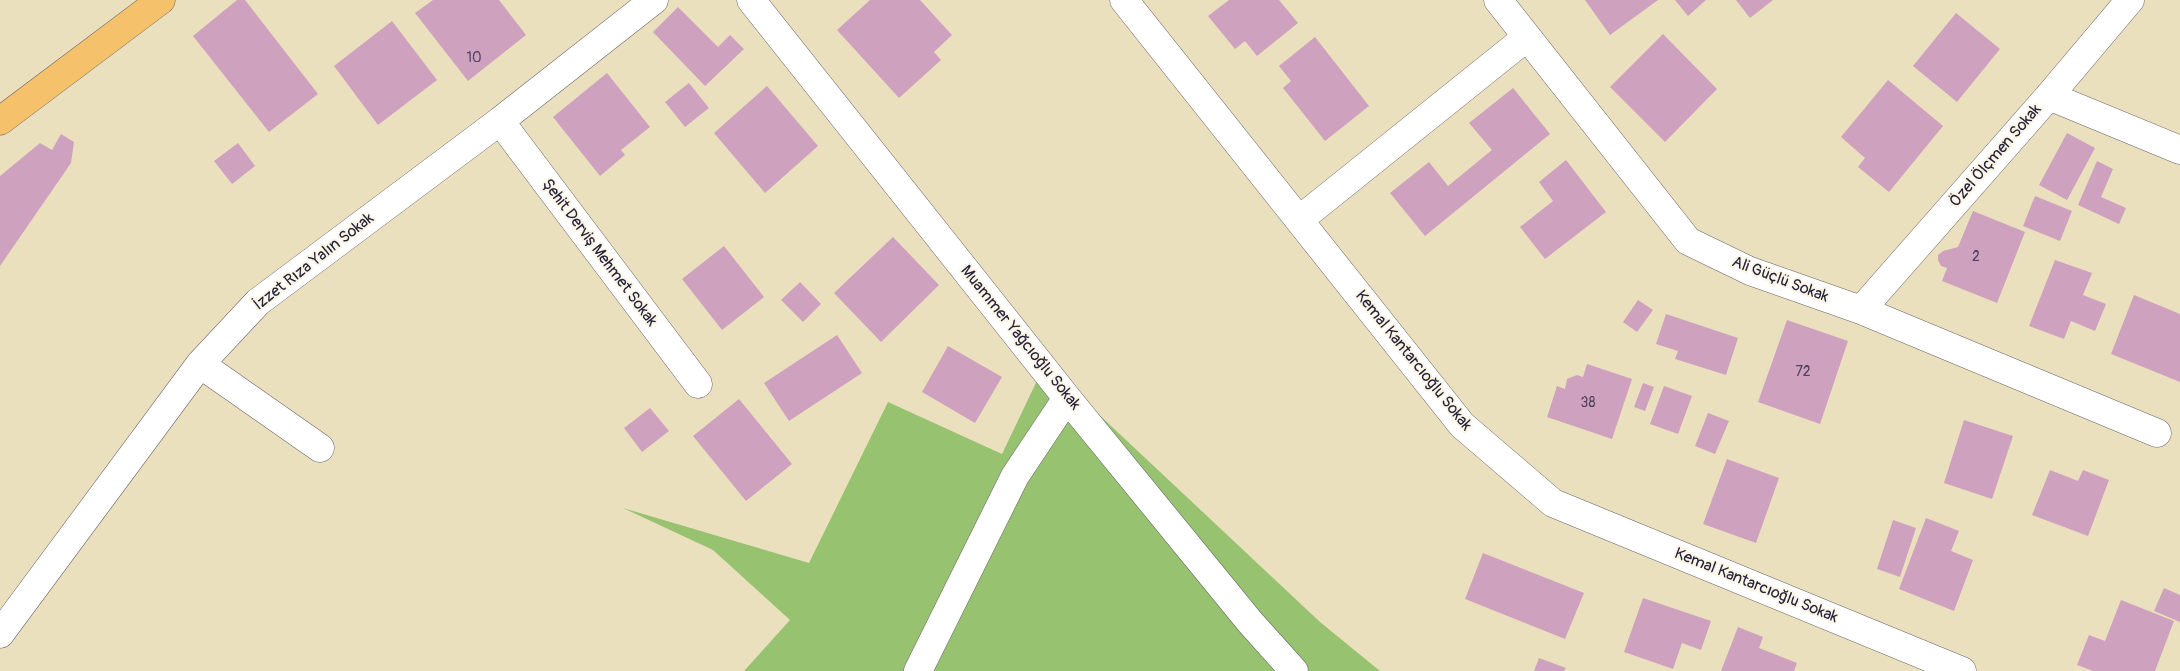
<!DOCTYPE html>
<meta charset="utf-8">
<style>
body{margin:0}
canvas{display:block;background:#ebe0be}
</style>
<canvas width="2180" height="671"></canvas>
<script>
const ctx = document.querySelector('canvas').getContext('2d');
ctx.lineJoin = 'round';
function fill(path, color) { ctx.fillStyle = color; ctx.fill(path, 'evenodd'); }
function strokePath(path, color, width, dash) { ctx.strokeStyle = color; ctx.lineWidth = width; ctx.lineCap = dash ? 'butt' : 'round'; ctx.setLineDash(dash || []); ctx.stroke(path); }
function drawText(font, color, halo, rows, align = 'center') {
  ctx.font = font + ' Pangolin,sans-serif'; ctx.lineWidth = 4; ctx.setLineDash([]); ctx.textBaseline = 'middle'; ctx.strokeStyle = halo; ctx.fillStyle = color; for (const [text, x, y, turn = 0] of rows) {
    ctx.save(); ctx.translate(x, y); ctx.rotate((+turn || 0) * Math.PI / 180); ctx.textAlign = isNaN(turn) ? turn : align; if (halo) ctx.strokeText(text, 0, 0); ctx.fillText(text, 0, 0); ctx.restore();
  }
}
const green = new Path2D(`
 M 1045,364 L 1320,622 L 1380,671 L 744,671 L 790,620 L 713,550 L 623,508 L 809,563 L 888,402 L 1002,454 Z`);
const building = new Path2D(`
 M 237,0 L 245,0 L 318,94 L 269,132 L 193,36 Z
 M 433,0 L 499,0 L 526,35 L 468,81 L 415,13 Z
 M 870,0 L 920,0 L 952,35 L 934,52 L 941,60 L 899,98 L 837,30 Z
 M 1229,0 L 1279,0 L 1298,23 L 1257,56 L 1245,41 L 1235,49 L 1208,16 Z
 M 1585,0 L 1658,0 L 1610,35 Z
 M 1675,0 L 1706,0 L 1688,16 Z
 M 1736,0 L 1773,0 L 1750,18 Z
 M 678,7 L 718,47 L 730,35 L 744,49 L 705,86 L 653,32 Z
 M 1956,13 L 2000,49 L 1957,102 L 1913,66 Z
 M 392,21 L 437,80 L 378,125 L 334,66 Z
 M 1663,34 L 1717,89 L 1665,142 L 1610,87 Z
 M 1315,37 L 1369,106 L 1325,141 L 1283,88 L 1291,81 L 1279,66 Z
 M 607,73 L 650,127 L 621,150 L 625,155 L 600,176 L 553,117 Z
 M 1888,80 L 1943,126 L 1889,192 L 1858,167 L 1865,158 L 1841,137 Z
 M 689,83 L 709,108 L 685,127 L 665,102 Z
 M 767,86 L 818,146 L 765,193 L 714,133 Z
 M 1513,88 L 1550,134 L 1425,236 L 1390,193 L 1429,162 L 1448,186 L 1492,150 L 1469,123 Z
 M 2067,133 L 2095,148 L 2067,200 L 2039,185 Z
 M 61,134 L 74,142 L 71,163 L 0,266 L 0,176 L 40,143 L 52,150 Z
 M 238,143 L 255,166 L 232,184 L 214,161 Z
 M 1566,160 L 1606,212 L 1545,259 L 1520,227 L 1553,201 L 1539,182 Z
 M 2097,161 L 2113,169 L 2101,197 L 2126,208 L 2119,224 L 2078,205 Z
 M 2035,196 L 2072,211 L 2060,241 L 2023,226 Z
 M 1973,211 L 2025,232 L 1997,303 L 1942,281 L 1947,268 L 1941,266 L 1938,260 L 1938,255 L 1943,251 L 1958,247 Z
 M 893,237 L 939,285 L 881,342 L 834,293 Z
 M 724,246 L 764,297 L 722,330 L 682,279 Z
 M 2055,260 L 2092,273 L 2083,295 L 2106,304 L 2095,331 L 2071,321 L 2064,339 L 2029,326 Z
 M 800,282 L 821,304 L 803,322 L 781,300 Z
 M 2134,295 L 2180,314 L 2180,382 L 2111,354 Z
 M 1638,300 L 1653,310 L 1637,332 L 1623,322 Z
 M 1666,314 L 1738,338 L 1726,375 L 1675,359 L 1678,351 L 1656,344 Z
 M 1787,320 L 1848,341 L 1820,424 L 1758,402 Z
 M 837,335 L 862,373 L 789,421 L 764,383 Z
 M 948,346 L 1002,377 L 975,423 L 922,392 Z
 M 1587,364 L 1632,379 L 1612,439 L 1547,417 L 1557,386 L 1565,389 L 1567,379 L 1577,375 L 1583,377 Z
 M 1643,383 L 1654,387 L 1645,411 L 1634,407 Z
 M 1664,386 L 1692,396 L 1678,434 L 1650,424 Z
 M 739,399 L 792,464 L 746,501 L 693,436 Z
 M 650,408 L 669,431 L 642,452 L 624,428 Z
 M 1708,413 L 1729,421 L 1715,454 L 1695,446 Z
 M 1964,420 L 2013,436 L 1992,499 L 1944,483 Z
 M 1727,459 L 1779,478 L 1756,543 L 1703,524 Z
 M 2050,470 L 2078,481 L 2083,470 L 2109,480 L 2088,536 L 2032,515 Z
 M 1926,518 L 1959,531 L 1951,551 L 1973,560 L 1954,611 L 1899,589 Z
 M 1893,520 L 1916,528 L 1900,577 L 1877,569 Z
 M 1483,553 L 1584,593 L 1565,639 L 1465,599 Z
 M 2164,588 L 2180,595 L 2180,622 L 2154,611 Z
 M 1643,598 L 1711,621 L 1701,650 L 1682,643 L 1673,669 L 1624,652 Z
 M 2121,600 L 2174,621 L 2155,671 L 2093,671 L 2077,665 L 2089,635 L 2105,641 Z
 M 1738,627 L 1763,637 L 1759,648 L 1797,663 L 1794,671 L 1721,671 Z
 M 1539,658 L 1566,668 L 1564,671 L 1534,671 Z`);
const minor = new Path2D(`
 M 751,0 L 1067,398 L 1250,622 L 1294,671
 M 1124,0 L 1462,425 L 1553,503 L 1962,671
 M 1498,0 L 1688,241 L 1750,271 L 1861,310 L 2157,433
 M 2049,96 L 2180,150
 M 500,121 L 698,384
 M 1299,220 L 1527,37
 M 1861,310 L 2049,96 L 2130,0
 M 200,364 L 320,448
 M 0,634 L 200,364 L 258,302 L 500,121 L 654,0
 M 918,671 L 1015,476 L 1067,398`);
const primary = new Path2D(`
 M 0,121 L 161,0`);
const numberNames = [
 ["10",474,58],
 ["2",1976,257],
 ["72",1803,372],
 ["38",1588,403]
];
const streetNames = [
 ["Özel Ölçmen Sokak",1996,156,-49],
 ["Şehit Derviş Mehmet Sokak",599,253,53],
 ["İzzet Rıza Yalın Sokak",314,262,-38],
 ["Ali Güçlü Sokak",1780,280,21],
 ["Muammer Yağcıoğlu Sokak",1020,338,51],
 ["Kemal Kantarcıoğlu Sokak",1413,361,51],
 ["Kemal Kantarcıoğlu Sokak",1756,586,22]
];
fill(green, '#97c26f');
fill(building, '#cea1bf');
strokePath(minor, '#686469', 29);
strokePath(primary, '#686469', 29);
strokePath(minor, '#fff', 28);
strokePath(primary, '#f5c16b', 28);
drawText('14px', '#4d425c', null, numberNames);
drawText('16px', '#22223b', '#fcf5e5', streetNames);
</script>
